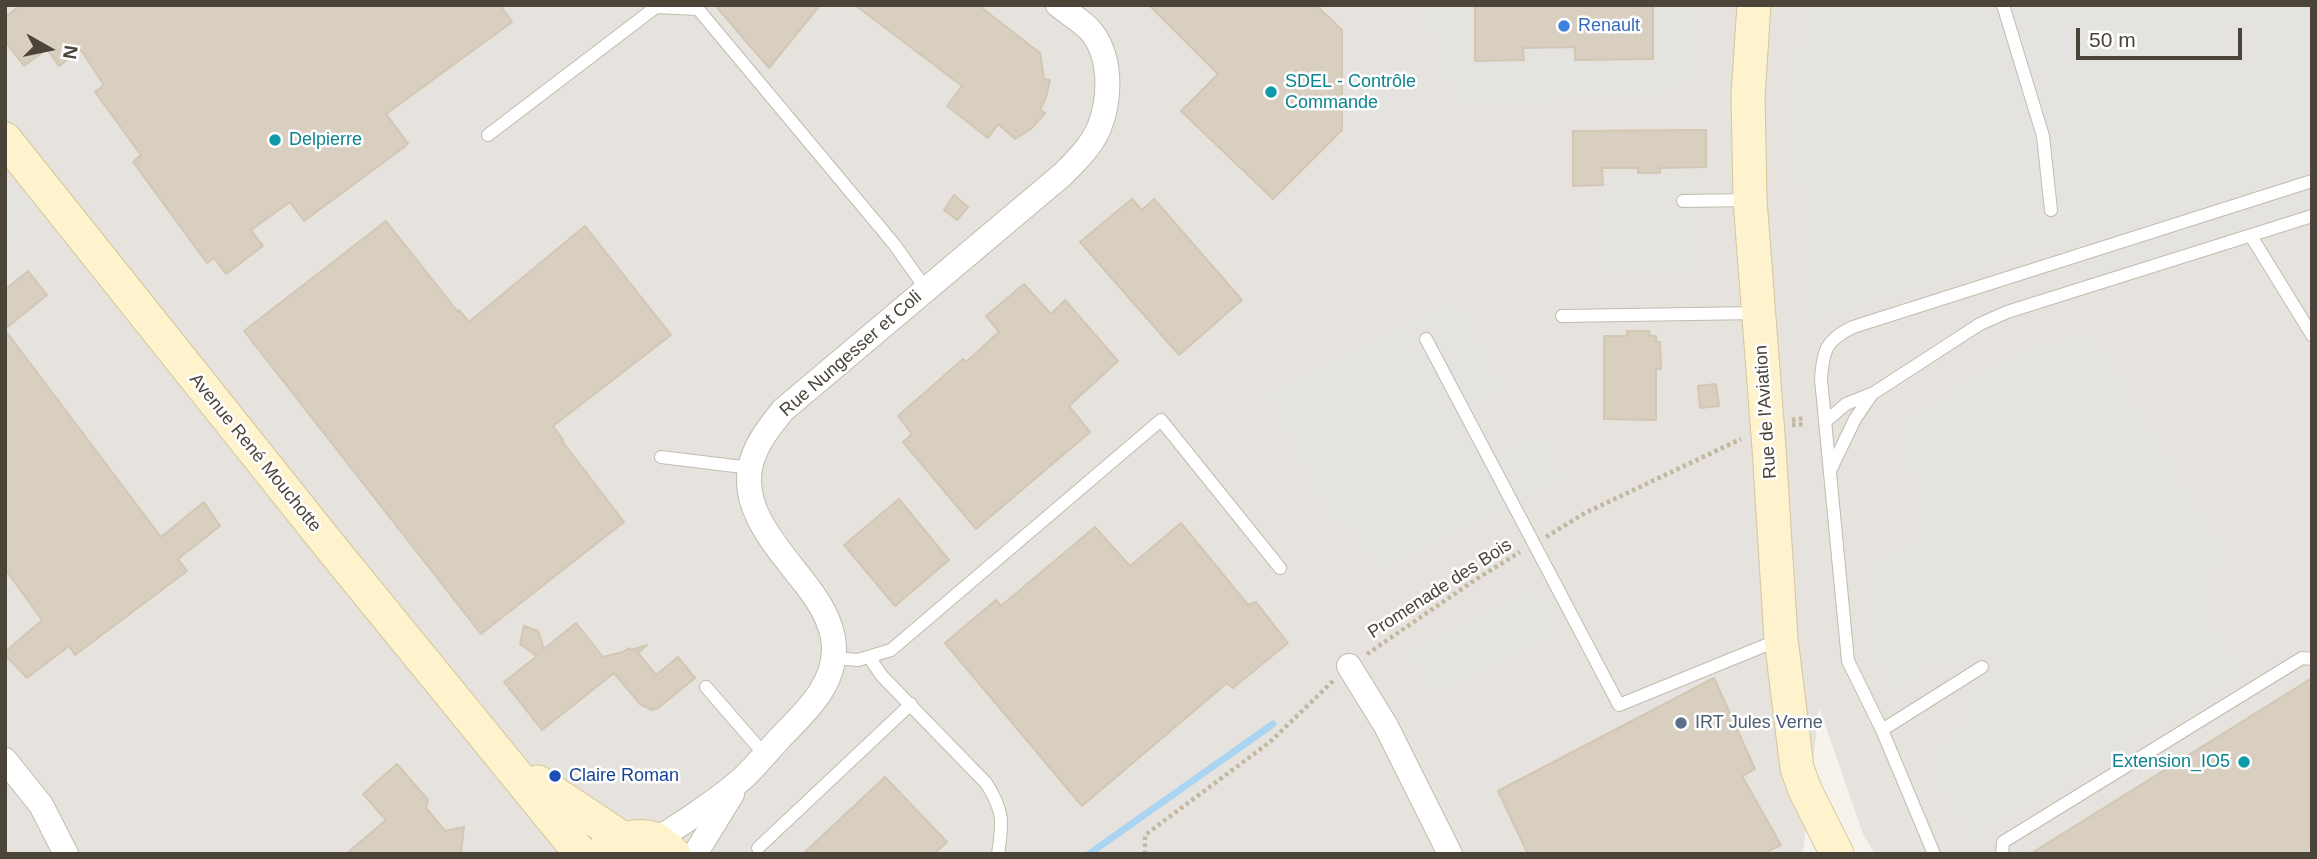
<!DOCTYPE html>
<meta charset="utf-8">
<style>
body{margin:0}
#map{position:relative;width:2317px;height:859px;overflow:hidden;background:#f6f3ec;font-family:Helvetica,sans-serif}
canvas{display:block}
.frame{position:absolute;inset:0;border:7px solid #4b4439;pointer-events:none}
.north{position:absolute;left:14px;top:14px;width:70px;height:70px;-webkit-text-stroke:5px #fff;paint-order:stroke;rotate:99deg;font-size:19px;font-weight:700;line-height:28px;text-align:center;color:#4b4439}
.north::after{content:'';display:block;margin:auto;width:24px;height:32px;background:#4b4439;clip-path:polygon(50% 0,100% 100%,50% 72%,0 100%)}
.scale{position:absolute;left:2076px;top:28px;width:166px;height:32px;box-sizing:border-box;border:4px solid #4b4439;border-top:0;padding-left:9px;font-size:21px;line-height:24px;white-space:nowrap;color:#4b4439;-webkit-text-stroke:5px #fff;paint-order:stroke}
</style>
<div id="map">
<canvas width="2317" height="859"></canvas>
<div class="frame"></div>
<div class="north">N</div>
<div class="scale">50 m</div>
</div>
<script>
const ctx = document.querySelector('canvas').getContext('2d');
ctx.lineJoin = 'round';
function fill(path, color) { ctx.fillStyle = color; ctx.fill(path, 'evenodd'); }
function strokePath(path, color, width, dash) { ctx.strokeStyle = color; ctx.lineWidth = width; ctx.lineCap = dash ? 'butt' : 'round'; ctx.setLineDash(dash || []); ctx.stroke(path); }
function drawText(font, color, halo, rows, align = 'center') {
  ctx.font = font + ' Helvetica,sans-serif'; ctx.lineWidth = 5; ctx.setLineDash([]); ctx.textBaseline = 'middle'; ctx.strokeStyle = halo; ctx.fillStyle = color; for (const [text, x, y, turn = 0] of rows) {
    ctx.save(); ctx.translate(x, y); ctx.rotate((+turn || 0) * Math.PI / 180); ctx.textAlign = isNaN(turn) ? turn : align; if (halo) ctx.strokeText(text, 0, 0); ctx.fillText(text, 0, 0); ctx.restore();
  }
}
const industrial = new Path2D(`
 M 5,5 L 2312,5 L 2312,854 L 1875,854 L 1863,834 L 1819,707 L 1803,854 L 5,854 Z`);
const parking = new Path2D(`
 M 1417,5 L 1475,5 L 1476,61 L 1523,60 L 1523,48 L 1575,47 L 1575,60 L 1653,59 L 1653,5 L 1700,5 L 1702,83 L 1678,84 L 1678,100 L 1452,106 L 1452,85 L 1435,85 L 1434,35 L 1418,35 Z
 M 1799,5 L 2312,5 L 2312,209 L 2086,280 L 2065,246 L 1800,328 L 1788,90 Z
 M 1606,175 L 1696,176 L 1696,195 L 1706,195 L 1706,274 L 1595,273 L 1596,193 L 1606,193 Z
 M 16,187 L 35,208 L 19,218 L 28,231 L 5,249 L 5,194 Z
 M 1460,294 L 1511,390 L 1475,411 L 1496,453 L 1545,428 L 1572,480 L 1383,571 L 1368,561 L 1344,524 L 1328,530 L 1261,393 Z
 M 2094,327 L 2237,561 L 2209,579 L 2206,602 L 2251,675 L 1971,844 L 1933,785 L 1931,766 L 1937,742 L 1946,733 L 1969,719 L 1938,665 L 1890,695 L 1864,650 L 1858,570 L 1908,540 L 1902,419 L 2008,351 Z
 M 1542,580 L 1568,633 L 1426,699 L 1402,649 Z`);
const stream = new Path2D(`
 M 1089,854 L 1273,724`);
const building = new Path2D(`
 M 21,5 L 500,5 L 512,22 L 386,114 L 408,143 L 403,148 L 304,221 L 290,202 L 251,230 L 263,246 L 226,274 L 214,258 L 207,263 L 133,162 L 141,155 L 95,92 L 104,85 L 81,50 L 59,66 L 47,49 L 24,66 L 5,41 L 5,17 Z
 M 715,5 L 820,5 L 769,68 Z
 M 855,5 L 978,5 L 1040,53 L 1044,79 L 1050,80 L 1046,97 L 1040,110 L 1045,113 L 1031,129 L 1015,139 L 998,124 L 988,138 L 947,106 L 962,86 Z
 M 1149,5 L 1316,5 L 1342,30 L 1342,130 L 1273,199 L 1181,111 L 1218,74 Z
 M 1475,5 L 1653,5 L 1653,59 L 1575,60 L 1575,47 L 1523,48 L 1524,60 L 1475,61 Z
 M 1706,130 L 1706,167 L 1660,168 L 1660,173 L 1638,173 L 1638,168 L 1602,168 L 1603,185 L 1573,186 L 1573,131 Z
 M 954,195 L 968,207 L 957,220 L 944,210 Z
 M 1132,199 L 1142,210 L 1154,199 L 1242,300 L 1179,355 L 1080,242 Z
 M 386,221 L 458,312 L 459,310 L 469,322 L 585,226 L 671,335 L 553,426 L 563,440 L 562,441 L 624,522 L 481,634 L 244,331 Z
 M 28,271 L 47,295 L 5,329 L 5,290 Z
 M 1024,284 L 1051,314 L 1065,300 L 1118,361 L 1069,406 L 1090,432 L 976,529 L 903,442 L 912,434 L 898,416 L 963,359 L 966,362 L 999,332 L 986,316 Z
 M 5,330 L 161,537 L 204,502 L 220,526 L 178,559 L 187,571 L 75,655 L 69,646 L 27,678 L 5,655 L 5,652 L 42,620 L 5,569 Z
 M 1627,331 L 1649,331 L 1650,336 L 1656,336 L 1656,342 L 1660,342 L 1661,369 L 1656,369 L 1656,420 L 1604,419 L 1604,336 L 1627,336 Z
 M 1716,384 L 1719,406 L 1700,408 L 1698,386 Z
 M 899,499 L 949,560 L 895,606 L 844,545 Z
 M 1181,523 L 1248,605 L 1256,602 L 1288,643 L 1233,688 L 1227,683 L 1082,806 L 945,643 L 996,600 L 1001,606 L 1095,527 L 1130,566 Z
 M 576,623 L 603,657 L 623,652 L 629,648 L 631,650 L 647,645 L 638,653 L 656,675 L 678,657 L 695,678 L 658,708 L 652,710 L 640,704 L 614,673 L 542,730 L 504,682 L 537,656 L 520,644 L 524,626 L 538,631 L 544,649 Z
 M 1714,678 L 1755,769 L 1742,776 L 1781,845 L 1762,854 L 1528,854 L 1498,791 Z
 M 2312,678 L 2312,854 L 2030,854 Z
 M 397,764 L 428,800 L 426,808 L 445,831 L 464,827 L 461,854 L 346,854 L 386,820 L 363,794 Z
 M 885,777 L 947,842 L 934,854 L 803,854 Z`);
const path = new Path2D(`
 M 1792,420 L 1805,418
 M 1792,425 L 1806,424
 M 1546,537 L 1585,513 L 1741,439
 M 1367,654 L 1475,580 L 1520,552
 M 1145,854 L 1145,835 L 1270,742 L 1333,681`);
const lane = new Path2D(`
 M 2003,5 L 2043,136 L 2051,210
 M 488,135 L 656,7 L 698,9 L 894,244 L 926,289
 M 1683,201 L 1749,200
 M 2251,236 L 2312,335
 M 1562,316 L 1758,313
 M 1426,339 L 1619,705 L 1781,639
 M 1825,422 L 1846,404 L 1871,394
 M 661,457 L 751,468
 M 1830,471 L 1855,419 L 1872,394 L 1980,324 L 2007,312 L 2312,216
 M 869,657 L 882,676 L 986,783 C 1004,811 1003,822 998,854
 M 833,658 L 858,660 L 891,650 L 1161,420 L 1280,568
 M 706,687 L 765,755
 M 1882,730 L 1982,667
 M 758,848 L 911,704
 M 1934,854 L 1882,730 L 1848,661 L 1821,379 C 1823,350 1826,340 1853,327 L 2312,181
 M 2002,854 L 2003,842 L 2302,658 L 2312,659`);
const street = new Path2D(`
 M 1349,666 L 1386,726 L 1450,854
 M 5,760 L 41,805 L 66,854
 M 657,840 C 686,820 718,801 744,777 C 757,765 768,751 780,738 C 804,713 834,687 834,649 C 834,626 821,604 807,586 C 780,550 737,508 752,460 C 758,441 771,425 783,410 L 1062,175 C 1076,161 1091,147 1099,128 C 1111,98 1112,54 1089,29 C 1080,20 1068,13 1058,5
 M 695,854 L 732,794`);
const secondary = new Path2D(`
 M 1754,5 L 1748,96 L 1750,200 L 1769,448 L 1781,639 L 1797,768 L 1805,790 L 1837,854
 M 5,139 L 333,550 L 581,854
 M 538,782 L 622,838
 M 605,849 C 619,839 637,833 655,839 C 662,842 669,849 674,854`);
const markers = [
 [1564,26,7,"#3f7fe0"],
 [1271,92,7,"#0f9aa8"],
 [275,140,7,"#0f9aa8"],
 [1681,723,7,"#5c6f8a"],
 [2244,762,7,"#0f9aa8"],
 [555,776,7,"#1a4fb4"]
];
const shopNames = [
 ["Renault",1578,26]
];
const cultureNames = [
 ["SDEL - Contrôle",1285,82],
 ["Commande",1285,103],
 ["Delpierre",289,140],
 ["Extension_IO5",2230,762,"right"]
];
const streetNames = [
 ["Rue Nungesser et Coli",851,354,-41],
 ["Rue de l'Aviation",1766,412,-94],
 ["Avenue René Mouchotte",255,453,51],
 ["Promenade des Bois",1440,589,-33]
];
const serviceNames = [
 ["IRT Jules Verne",1695,723]
];
const transitNames = [
 ["Claire Roman",569,776]
];
fill(industrial, '#e6e2dd');
fill(parking, '#e5e3e0');
strokePath(stream, '#a9d4f2', 7);
fill(building, '#d8cfc1');
strokePath(building, '#d3c7b4', 2);
strokePath(lane, '#c2bbae', 14);
strokePath(street, '#c2bbae', 26);
strokePath(secondary, '#d6c79b', 35);
strokePath(path, '#c4b79f', 4.5, [3.5, 3.5]);
strokePath(lane, '#fff', 12);
strokePath(street, '#fff', 24);
strokePath(secondary, '#fff3cd', 33);
for (const [x, y, r, color] of markers) { const dot = new Path2D(); dot.arc(x, y, r, 0, 2 * Math.PI); ctx.fillStyle = color; ctx.fill(dot); strokePath(dot, '#fff', 2.5); }
drawText('18px', '#366cbe', '#fff', shopNames, 'left');
drawText('18px', '#0d838f', '#fff', cultureNames, 'left');
drawText('18px', '#4b4439', '#fff', streetNames);
drawText('18px', '#4e5e75', '#fff', serviceNames, 'left');
drawText('18px', '#164399', '#fff', transitNames, 'left');
</script>
